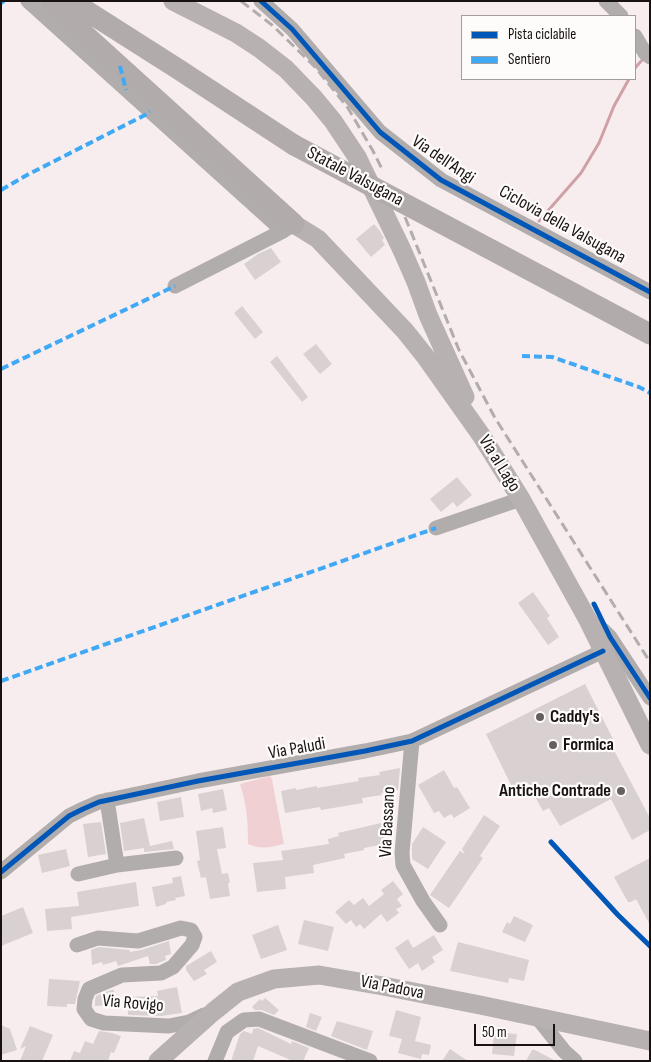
<!DOCTYPE html>
<style>
body{margin:0}
#map{position:relative;width:651px;height:1062px;overflow:hidden;background:#f8edee;font-family:"Sofia Sans Condensed",sans-serif}
canvas{display:block}
.frame{position:absolute;inset:0;border:2px solid #181212;pointer-events:none}
.legend{position:absolute;left:461px;top:15px;width:175px;height:65px;box-sizing:border-box;background:#fefbfb;border:1px solid #a29e9e;margin:0;padding:6px 9px;list-style:none;font-size:15px;color:#181212}
.legend li{display:flex;align-items:center;gap:10px;height:25px}
.legend b{width:25px;border:1px solid #a29e9e}
.scale{position:absolute;left:474px;top:1024px;width:81px;height:22px;box-sizing:border-box;border:2px solid #181212;border-top:0;padding-left:6px;font-size:15px;line-height:18px;white-space:nowrap;color:#181212;-webkit-text-stroke:4px #fefbfb;paint-order:stroke}
</style>
<div id="map">
<canvas width="651" height="1062"></canvas>
<div class="frame"></div>
<ul class="legend">
<li><b style="height:6px;background:#0057b8"></b>Pista ciclabile</li>
<li><b style="height:6px;background:#3fa9f5"></b>Sentiero</li>
</ul>
<div class="scale">50 m</div>
</div>
<script>
const ctx = document.querySelector('canvas').getContext('2d');
ctx.lineJoin = 'round';
function fill(path, color) { ctx.fillStyle = color; ctx.fill(path, 'evenodd'); }
function strokePath(path, color, width, dash) { ctx.strokeStyle = color; ctx.lineWidth = width; ctx.lineCap = dash ? 'butt' : 'round'; ctx.setLineDash(dash || []); ctx.stroke(path); }
function drawText(font, color, halo, rows, align = 'center') {
  ctx.font = font + ' "Sofia Sans Condensed",sans-serif'; ctx.lineWidth = 4.5; ctx.setLineDash([]); ctx.textBaseline = 'middle'; ctx.strokeStyle = halo; ctx.fillStyle = color; for (const [text, x, y, turn = 0] of rows) {
    ctx.save(); ctx.translate(x, y); ctx.rotate((+turn || 0) * Math.PI / 180); ctx.textAlign = isNaN(turn) ? turn : align; if (halo) ctx.strokeText(text, 0, 0); ctx.fillText(text, 0, 0); ctx.restore();
  }
}
const green = new Path2D(`
 M 270,776 L 272,779 L 284,844 C 270,847 262,850 248,844 C 248,822 247,806 240,784 Z`);
const stream = new Path2D(`
 M 635,68 L 643,59
 M 539,221 L 581,173 L 599,143 L 614,106 L 629,79`);
const building = new Path2D(`
 M 374,224 L 380,231 L 384,238 L 382,240 L 385,245 L 371,257 L 356,239 Z
 M 271,248 L 281,262 L 255,280 L 244,264 L 258,254 Z
 M 242,306 L 263,332 L 255,339 L 234,313 Z
 M 316,344 L 332,364 L 320,374 L 303,354 Z
 M 277,356 L 308,397 L 302,402 L 270,362 Z
 M 457,477 L 472,495 L 457,507 L 453,502 L 441,512 L 430,499 Z
 M 533,592 L 550,616 L 547,618 L 559,637 L 548,645 L 518,603 Z
 M 585,684 L 613,739 L 609,741 L 650,818 L 650,830 L 632,840 L 611,799 L 560,826 L 549,808 L 543,811 L 527,782 L 513,789 L 486,734 Z
 M 400,768 L 398,790 L 381,793 L 382,795 L 362,798 L 363,803 L 321,810 L 320,807 L 285,813 L 281,791 L 296,788 L 296,790 L 317,786 L 317,788 L 359,781 L 358,778 L 380,775 L 379,772 Z
 M 444,770 L 454,788 L 457,787 L 470,808 L 454,818 L 451,814 L 444,818 L 439,811 L 434,813 L 418,785 Z
 M 223,789 L 227,810 L 213,813 L 212,808 L 201,811 L 198,794 Z
 M 181,797 L 184,817 L 160,821 L 157,802 Z
 M 484,815 L 500,826 L 480,856 L 483,858 L 449,908 L 430,895 L 460,851 L 465,854 L 462,849 Z
 M 144,818 L 150,846 L 172,841 L 174,849 L 144,852 L 144,848 L 124,851 L 120,823 Z
 M 101,822 L 106,854 L 88,857 L 83,824 Z
 M 381,823 L 385,844 L 364,848 L 364,850 L 344,854 L 345,858 L 313,865 L 314,873 L 285,877 L 286,889 L 257,892 L 253,863 L 283,860 L 281,851 L 329,844 L 328,839 L 339,836 L 338,833 Z
 M 223,827 L 226,848 L 217,849 L 222,874 L 228,873 L 230,883 L 228,883 L 230,896 L 210,899 L 206,877 L 201,878 L 197,861 L 200,860 L 196,831 Z
 M 423,827 L 446,842 L 428,869 L 412,859 L 412,844 Z
 M 66,849 L 70,866 L 42,873 L 38,855 Z
 M 650,858 L 650,925 L 636,899 L 631,902 L 628,902 L 614,877 Z
 M 181,876 L 185,896 L 175,898 L 176,900 L 166,902 L 166,904 L 156,907 L 152,887 L 173,883 L 172,878 Z
 M 393,881 L 403,894 L 397,899 L 402,906 L 396,909 L 399,913 L 387,922 L 381,914 L 364,929 L 360,924 L 356,927 L 351,920 L 346,924 L 335,912 L 349,900 L 354,905 L 363,898 L 369,906 L 384,894 L 381,890 Z
 M 136,882 L 139,906 L 71,917 L 72,929 L 47,931 L 45,909 L 79,906 L 77,892 Z
 M 23,907 L 33,933 L 1,946 L 1,916 Z
 M 514,916 L 533,925 L 525,942 L 502,932 L 507,922 L 510,924 Z
 M 304,920 L 334,927 L 328,951 L 298,944 Z
 M 278,925 L 287,950 L 261,959 L 252,935 Z
 M 434,935 L 443,950 L 432,957 L 435,962 L 422,971 L 418,963 L 409,969 L 395,948 L 408,939 L 413,948 Z
 M 169,941 L 171,954 L 165,956 L 166,960 L 156,964 L 150,964 L 148,956 L 118,966 L 116,961 L 103,965 L 102,962 L 92,965 L 91,950 L 99,947 L 129,950 L 130,952 L 141,950 Z
 M 458,942 L 529,960 L 524,981 L 509,978 L 508,983 L 450,971 Z
 M 211,951 L 217,962 L 204,970 L 207,974 L 194,981 L 186,970 L 186,966 Z
 M 49,979 L 80,981 L 75,1004 L 67,1004 L 67,1007 L 47,1006 Z
 M 177,987 L 182,1013 L 161,1016 L 128,1015 L 128,997 L 158,996 L 157,991 Z
 M 111,990 L 114,990 L 115,1005 L 95,1006 L 95,1000 L 96,996 Z
 M 265,998 L 279,1010 L 274,1015 L 262,1010 L 255,1010 L 252,1007 L 260,999 L 262,1001 Z
 M 396,1010 L 421,1017 L 415,1041 L 431,1045 L 429,1055 L 422,1054 L 421,1059 L 398,1053 L 402,1039 L 389,1036 Z
 M 310,1013 L 322,1017 L 316,1031 L 306,1027 Z
 M 337,1021 L 373,1031 L 367,1050 L 331,1036 Z
 M 1,1025 L 10,1029 L 17,1050 L 1,1055 Z
 M 30,1026 L 53,1035 L 42,1061 L 20,1061 L 26,1046 L 20,1049 Z
 M 258,1028 L 291,1044 L 292,1041 L 309,1048 L 303,1061 L 293,1061 L 258,1046 L 253,1061 L 231,1061 L 240,1034 L 244,1031 L 252,1034 L 253,1029 Z
 M 99,1031 L 112,1033 L 121,1036 L 114,1053 L 111,1052 L 108,1061 L 70,1061 L 74,1051 L 80,1053 L 85,1041 L 93,1044 Z
 M 494,1032 L 517,1034 L 514,1056 L 492,1054 Z
 M 450,1049 L 468,1061 L 442,1061 Z
 M 532,1050 L 535,1050 L 556,1061 L 526,1061 Z`);
const minor = new Path2D(`
 M 28,1 L 283,231 L 294,224
 M 261,1 L 292,29 L 380,132 L 441,180 L 650,292
 M 606,1 L 621,16
 M 635,36 L 645,53 L 650,57
 M 175,286 L 283,231
 M 436,528 L 521,499
 M 588,620 L 604,631 L 610,637 L 650,698
 M 412,741 L 402,853 L 403,865 L 423,901 L 440,925
 M 107,800 L 117,865
 M 1,872 L 69,816 L 83,809 L 99,802 L 198,781 L 365,751 L 412,741 L 603,651
 M 78,874 L 117,865 L 176,858
 M 77,945 L 98,938 L 138,941 L 181,928 L 191,930 L 195,937 L 192,945 L 173,967 L 161,973 L 122,975 L 89,989 L 85,999 L 84,1009 L 91,1019 L 104,1023 L 169,1026 L 189,1022 L 204,1015
 M 537,1017 L 564,1051 L 575,1061
 M 215,1061 L 227,1032 L 244,1020 L 259,1019 L 370,1061`);
const major = new Path2D(`
 M 173,1 L 236,33 L 259,48 L 286,69 L 314,98 L 333,121 L 357,157 L 402,250 L 416,282 L 428,315 L 465,397
 M 294,224 L 318,239 L 405,331 L 425,356 L 481,435 L 521,499 L 588,620 L 650,745
 M 158,1061 L 213,1012 L 238,992 L 274,979 L 319,975 L 383,986 L 480,1005 L 650,1041`);
const highway = new Path2D(`
 M 51,1 L 82,32 L 294,224
 M 71,1 L 178,69 L 294,145`);
const rail = new Path2D(`
 M 241,1 L 272,25 L 315,67 L 348,108 L 373,151 L 383,171
 M 405,217 L 459,350 L 495,418 L 650,662`);
const highwayBridge = new Path2D(`
 M 294,145 L 650,334`);
const quiet = new Path2D(`
 M 1,3 L 4,1
 M 120,66 L 126,90
 M 1,190 L 27,175 L 145,115 L 150,111
 M 522,356 L 552,357 L 639,387 L 650,393
 M 1,369 L 175,286
 M 1,681 L 436,528`);
const cycleway = new Path2D(`
 M 261,1 L 292,29 L 380,132 L 441,180 L 650,292
 M 594,604 L 610,637 L 650,698
 M 551,842 L 618,915 L 650,946
 M 1,872 L 69,816 L 83,809 L 99,802 L 198,781 L 365,751 L 412,741 L 603,651`);
const markers = [
 [540,717,5,"#665f5f"],
 [553,745,5,"#665f5f"],
 [621,791,5,"#665f5f"]
];
const streetNames = [
 ["Via dell'Angi",443,160,34],
 ["Statale Valsugana",355,177,28],
 ["Ciclovia della Valsugana",562,225,29],
 ["Via al Lago",499,464,58],
 ["Via Paludi",297,749,-10],
 ["Via Bassano",388,822,-87],
 ["Via Padova",392,988,11],
 ["Via Rovigo",133,1004,5]
];
const poiNames = [
 ["Caddy's",550,717],
 ["Formica",563,745],
 ["Antiche Contrade",611,791,"right"]
];
fill(green, '#f1d0d3');
strokePath(stream, '#cfa1a6', 3);
fill(building, '#d8d0d1');
strokePath(minor, '#b2adad', 15);
strokePath(major, '#b7b1b1', 19);
strokePath(highway, '#b2abac', 21);
strokePath(rail, '#b2acad', 3, [10, 5]);
strokePath(highwayBridge, '#b2abac', 21);
strokePath(quiet, '#3fa9f5', 4, [8, 4]);
strokePath(cycleway, '#0057b8', 5);
for (const [x, y, r, color] of markers) { const dot = new Path2D(); dot.arc(x, y, r, 0, 2 * Math.PI); ctx.fillStyle = color; ctx.fill(dot); strokePath(dot, '#fefbfb', 2); }
drawText('18px', '#181212', '#fefbfb', streetNames);
drawText('bold 18px', '#181212', '#fefbfb', poiNames, 'left');
</script>
